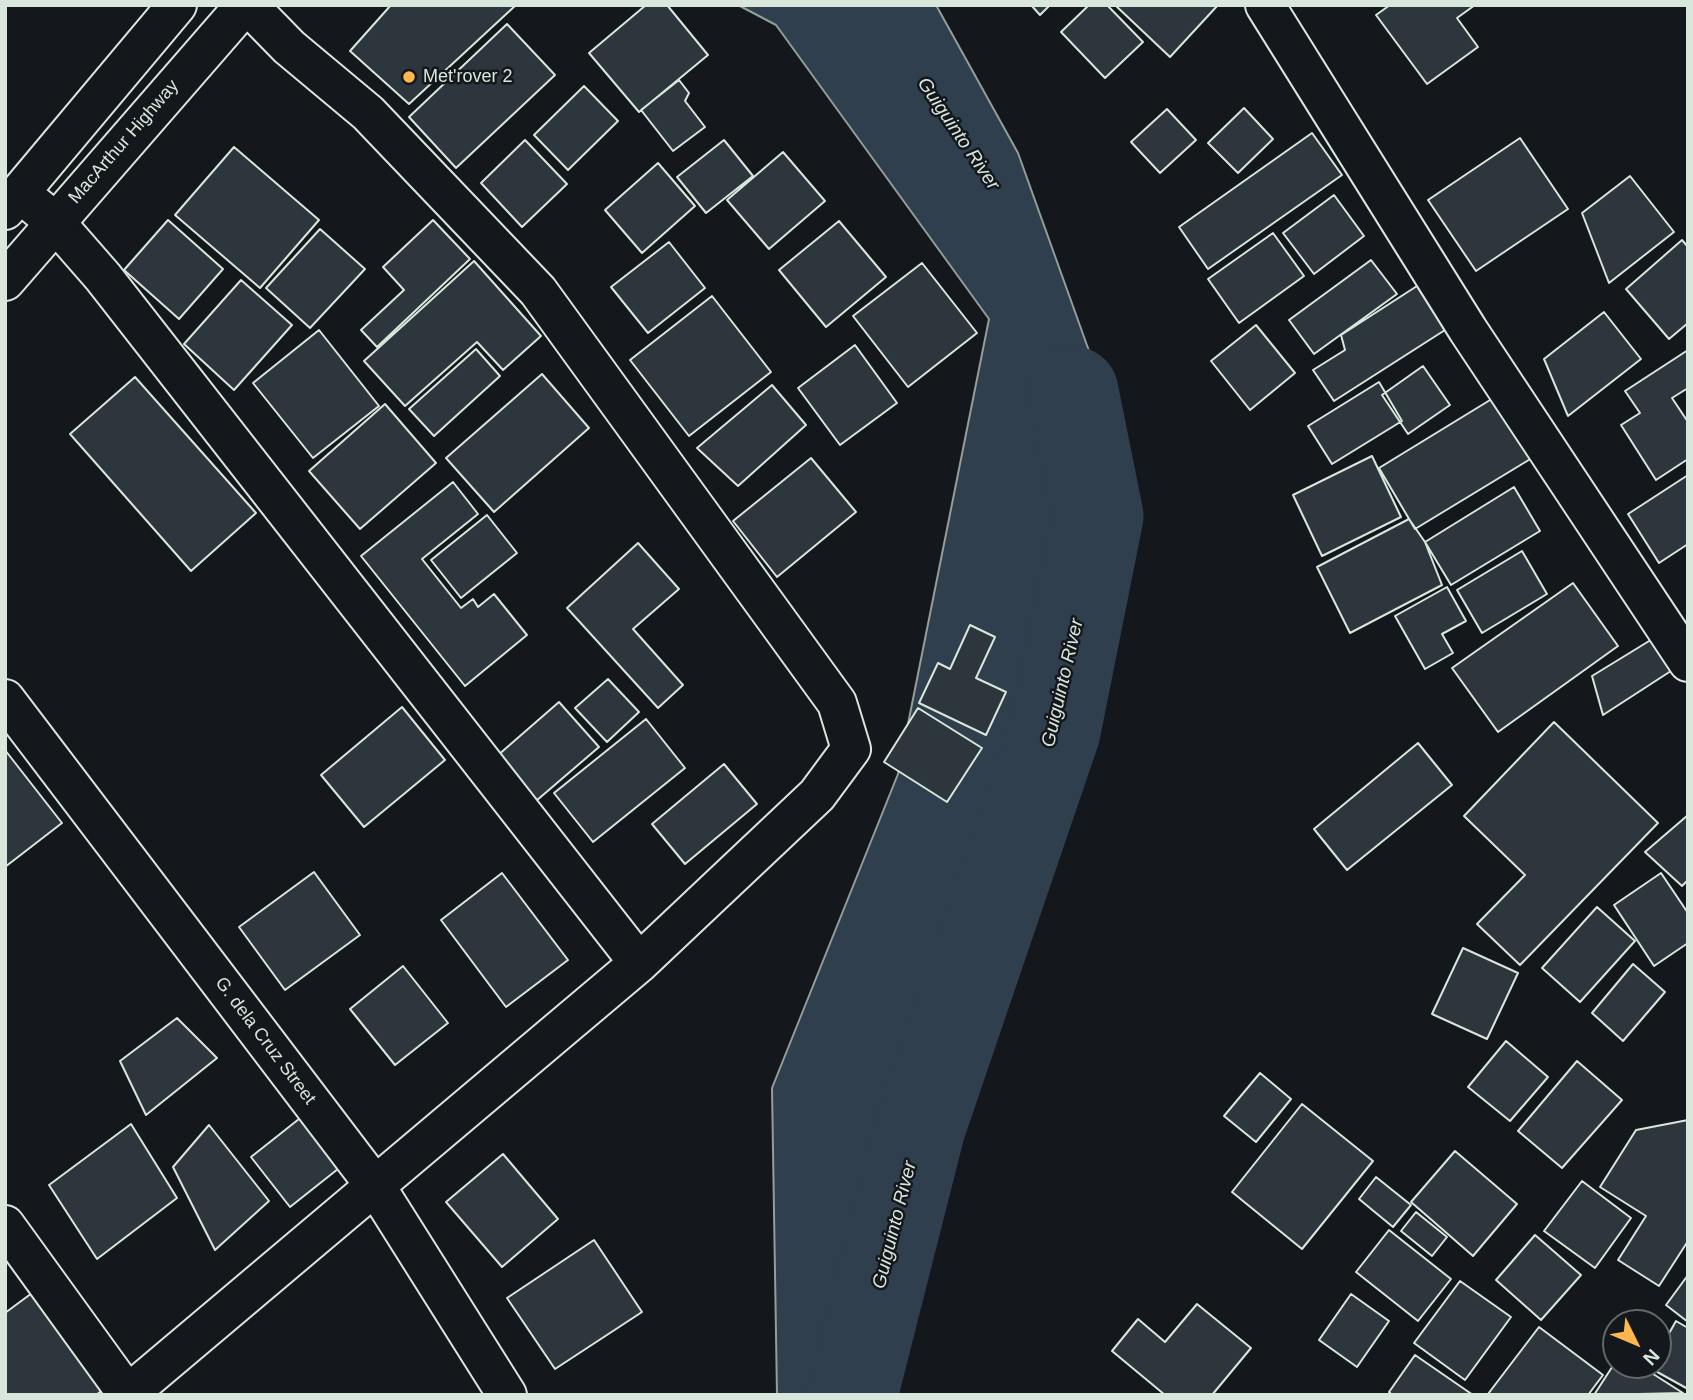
<!DOCTYPE html>
<style>
body{margin:0}
#map{position:relative;width:1693px;height:1400px;overflow:hidden;background:#14181c;font-family:Helvetica,sans-serif}
canvas{display:block}
.frame{position:absolute;inset:0;border:7px solid #d8e6dc;pointer-events:none}
.north{position:absolute;left:1602px;top:1309px;width:70px;height:70px;box-sizing:border-box;background:#14181c;border:2px solid #626a69;border-radius:50%;rotate:133deg;font-size:19px;font-weight:700;line-height:28px;text-align:center;color:#d8e6dc}
.north::after{content:'';display:block;margin:auto;width:24px;height:32px;background:#ffb74d;clip-path:polygon(50% 0,100% 100%,50% 72%,0 100%)}
</style>
<div id="map">
<canvas width="1693" height="1400"></canvas>
<div class="frame"></div>
<div class="north">N</div>
</div>
<script>
const ctx = document.querySelector('canvas').getContext('2d');
ctx.lineJoin = 'round';
function fill(path, color) { ctx.fillStyle = color; ctx.fill(path, 'evenodd'); }
function strokePath(path, color, width, dash) { ctx.strokeStyle = color; ctx.lineWidth = width; ctx.lineCap = dash ? 'butt' : 'round'; ctx.setLineDash(dash || []); ctx.stroke(path); }
function drawText(font, color, halo, rows, align = 'center') {
  ctx.font = font + ' Helvetica,sans-serif'; ctx.lineWidth = 5; ctx.setLineDash([]); ctx.textBaseline = 'middle'; ctx.strokeStyle = halo; ctx.fillStyle = color; for (const [text, x, y, turn = 0] of rows) {
    ctx.save(); ctx.translate(x, y); ctx.rotate((+turn || 0) * Math.PI / 180); ctx.textAlign = isNaN(turn) ? turn : align; if (halo) ctx.strokeText(text, 0, 0); ctx.fillText(text, 0, 0); ctx.restore();
  }
}
const water = new Path2D(`
 M 738,5 L 936,5 L 1018,153 L 1121,440 L 943,1019 L 834,1288 L 821,1395 L 777,1395 L 772,1088 L 898,774 L 989,319 L 776,25 Z`);
const river = new Path2D(`
 M 852,1395 L 920,1127 L 1055,731 L 1098,516 L 1073,392`);
const building = new Path2D(`
 M 391,5 L 516,5 L 409,104 L 350,51 Z
 M 646,5 L 667,5 L 708,55 L 639,112 L 589,53 Z
 M 1031,5 L 1050,5 L 1040,15 Z
 M 1089,5 L 1107,5 L 1143,42 L 1105,78 L 1061,32 Z
 M 1115,5 L 1218,5 L 1170,57 Z
 M 1390,5 L 1475,5 L 1457,18 L 1478,47 L 1427,84 L 1376,15 Z
 M 507,24 L 555,75 L 456,168 L 409,117 Z
 M 679,80 L 689,93 L 685,101 L 705,127 L 673,151 L 641,110 Z
 M 584,86 L 618,121 L 568,170 L 534,135 Z
 M 1244,108 L 1273,139 L 1238,173 L 1208,143 Z
 M 1167,109 L 1196,140 L 1160,173 L 1131,142 Z
 M 1312,133 L 1342,175 L 1208,269 L 1179,227 Z
 M 1520,138 L 1568,209 L 1476,271 L 1428,200 Z
 M 525,140 L 567,184 L 522,227 L 481,183 Z
 M 724,140 L 753,176 L 706,213 L 677,177 Z
 M 234,147 L 319,220 L 260,288 L 175,215 Z
 M 783,152 L 825,201 L 769,249 L 727,200 Z
 M 658,163 L 695,206 L 642,253 L 605,210 Z
 M 1630,176 L 1674,232 L 1609,283 L 1582,213 Z
 M 1334,195 L 1364,236 L 1314,274 L 1283,233 Z
 M 168,220 L 223,269 L 179,319 L 124,270 Z
 M 433,220 L 470,259 L 377,347 L 361,330 L 404,290 L 383,267 Z
 M 839,221 L 886,277 L 826,327 L 779,270 Z
 M 320,229 L 365,269 L 310,328 L 266,288 Z
 M 1273,233 L 1304,276 L 1239,323 L 1208,279 Z
 M 1682,240 L 1688,247 L 1688,323 L 1669,339 L 1626,289 Z
 M 669,242 L 705,288 L 648,333 L 611,287 Z
 M 1371,260 L 1397,294 L 1314,354 L 1289,320 Z
 M 474,261 L 541,336 L 503,370 L 477,342 L 405,406 L 364,361 Z
 M 922,263 L 977,333 L 908,387 L 853,316 Z
 M 241,280 L 292,325 L 234,390 L 184,344 Z
 M 1417,286 L 1445,330 L 1334,401 L 1313,370 L 1345,350 L 1341,335 Z
 M 712,296 L 771,372 L 689,436 L 630,360 Z
 M 1604,312 L 1641,359 L 1568,416 L 1544,359 Z
 M 1256,325 L 1295,373 L 1250,410 L 1211,361 Z
 M 319,330 L 379,406 L 313,458 L 253,383 Z
 M 855,345 L 897,403 L 840,445 L 798,388 Z
 M 476,349 L 500,376 L 434,436 L 409,409 Z
 M 1688,350 L 1688,388 L 1672,398 L 1688,422 L 1688,459 L 1656,480 L 1621,425 L 1640,413 L 1625,391 Z
 M 1423,366 L 1450,405 L 1408,434 L 1382,395 Z
 M 542,374 L 589,428 L 494,512 L 446,458 Z
 M 135,377 L 256,513 L 191,571 L 70,434 Z
 M 1379,382 L 1402,421 L 1332,464 L 1308,426 Z
 M 772,385 L 806,425 L 738,486 L 697,448 Z
 M 1495,397 L 1532,458 L 1415,529 L 1379,468 Z
 M 385,404 L 436,463 L 360,529 L 309,471 Z
 M 1372,456 L 1401,517 L 1322,556 L 1293,495 Z
 M 811,458 L 856,512 L 777,577 L 733,521 Z
 M 1688,475 L 1688,544 L 1659,563 L 1628,514 Z
 M 453,482 L 478,514 L 422,559 L 461,608 L 473,599 L 478,607 L 494,594 L 527,635 L 465,686 L 361,556 Z
 M 1514,487 L 1540,531 L 1451,585 L 1425,542 Z
 M 487,515 L 517,553 L 461,598 L 431,560 Z
 M 1409,519 L 1425,542 L 1442,585 L 1350,633 L 1317,567 Z
 M 638,543 L 679,589 L 633,629 L 683,685 L 658,708 L 567,608 Z
 M 1522,551 L 1547,594 L 1482,633 L 1457,590 Z
 M 1573,583 L 1618,646 L 1498,732 L 1452,668 Z
 M 1447,587 L 1466,621 L 1442,634 L 1453,653 L 1425,669 L 1395,616 Z
 M 970,625 L 995,637 L 976,678 L 1006,692 L 986,735 L 919,703 L 938,663 L 950,669 Z
 M 1654,638 L 1674,669 L 1603,715 L 1592,676 Z
 M 608,679 L 639,712 L 607,742 L 575,708 Z
 M 559,702 L 599,747 L 536,801 L 497,756 Z
 M 402,707 L 445,760 L 364,827 L 321,775 Z
 M 918,708 L 982,748 L 947,802 L 884,762 Z
 M 646,719 L 685,768 L 593,842 L 554,793 Z
 M 1554,722 L 1658,823 L 1520,965 L 1477,924 L 1525,875 L 1464,816 Z
 M 1418,743 L 1452,785 L 1347,870 L 1314,829 Z
 M 5,750 L 62,823 L 5,867 Z
 M 724,764 L 757,804 L 685,864 L 652,824 Z
 M 1688,815 L 1688,880 L 1682,886 L 1645,852 Z
 M 314,872 L 360,935 L 285,990 L 239,927 Z
 M 502,873 L 568,960 L 506,1007 L 441,920 Z
 M 1661,873 L 1688,913 L 1688,943 L 1654,966 L 1614,905 Z
 M 1597,907 L 1635,941 L 1580,1002 L 1542,968 Z
 M 1463,948 L 1518,973 L 1487,1039 L 1432,1014 Z
 M 1633,964 L 1665,992 L 1623,1041 L 1592,1013 Z
 M 403,966 L 448,1023 L 395,1065 L 350,1009 Z
 M 177,1018 L 217,1058 L 146,1115 L 120,1061 Z
 M 1506,1041 L 1548,1077 L 1510,1121 L 1468,1087 Z
 M 1577,1061 L 1622,1100 L 1562,1168 L 1518,1131 Z
 M 1260,1073 L 1291,1099 L 1256,1142 L 1224,1116 Z
 M 1302,1104 L 1373,1161 L 1302,1249 L 1232,1192 Z
 M 304,1115 L 343,1165 L 290,1207 L 251,1157 Z
 M 1688,1120 L 1688,1241 L 1659,1286 L 1618,1260 L 1646,1216 L 1600,1187 L 1636,1130 Z
 M 131,1124 L 177,1198 L 97,1259 L 49,1185 Z
 M 209,1125 L 269,1201 L 215,1250 L 173,1167 Z
 M 1455,1151 L 1517,1204 L 1473,1256 L 1411,1202 Z
 M 503,1154 L 558,1219 L 502,1267 L 446,1202 Z
 M 1376,1177 L 1411,1205 L 1393,1227 L 1359,1199 Z
 M 1582,1181 L 1631,1218 L 1595,1268 L 1544,1231 Z
 M 1416,1212 L 1447,1237 L 1432,1256 L 1401,1231 Z
 M 1389,1230 L 1451,1279 L 1418,1321 L 1356,1272 Z
 M 1535,1235 L 1581,1275 L 1541,1320 L 1496,1280 Z
 M 594,1240 L 642,1312 L 555,1369 L 507,1298 Z
 M 1688,1275 L 1688,1322 L 1666,1305 Z
 M 1460,1281 L 1511,1317 L 1465,1380 L 1414,1343 Z
 M 32,1293 L 104,1389 L 96,1395 L 5,1395 L 5,1313 Z
 M 1351,1294 L 1389,1321 L 1357,1367 L 1319,1340 Z
 M 1197,1304 L 1251,1348 L 1212,1395 L 1165,1395 L 1112,1351 L 1138,1319 L 1165,1342 Z
 M 1676,1321 L 1688,1328 L 1688,1389 L 1650,1368 L 1658,1365 L 1658,1353 Z
 M 1539,1327 L 1603,1375 L 1588,1395 L 1488,1394 Z
 M 1415,1355 L 1473,1395 L 1392,1395 L 1389,1392 Z
 M 1616,1361 L 1616,1365 L 1639,1365 L 1683,1393 L 1594,1395 Z`);
const street = new Path2D(`
 M 1265,5 L 1468,330 L 1688,662
 M 20,193 L 55,222 L 103,277 L 639,963
 M 5,699 L 376,1187 L 507,1395
 M 5,1225 L 128,1395
 M 127,1395 L 639,963 L 817,795 L 851,749 L 837,703 L 538,291 L 368,113 L 289,47 L 248,5`);
const highway = new Path2D(`
 M 5,210 L 177,5
 M 5,281 L 245,5`);
const markers = [
 [409,77,7,"#ffb74d"]
];
const poiNames = [
 ["Met'rover 2",423,77]
];
const streetNames = [
 ["MacArthur Highway",124,142,-49],
 ["G. dela Cruz Street",265,1041,53]
];
const waterNames = [
 ["Guiguinto River",958,134,56],
 ["Guiguinto River",1063,683,-77],
 ["Guiguinto River",895,1225,-76]
];
fill(water, '#2f3f4d');
strokePath(water, '#939e99', 2);
strokePath(river, '#2f3f4d', 91);
fill(building, '#2c363c');
strokePath(building, '#d8e6dc', 2);
strokePath(street, '#d8e6dc', 42);
strokePath(highway, '#d8e6dc', 42);
strokePath(street, '#14181c', 38);
strokePath(highway, '#14181c', 38);
for (const [x, y, r, color] of markers) { const dot = new Path2D(); dot.arc(x, y, r, 0, 2 * Math.PI); ctx.fillStyle = color; ctx.fill(dot); strokePath(dot, '#14181c', 2.5); }
drawText('18px', '#d8e6dc', '#14181c', poiNames, 'left');
drawText('18px', '#d8e6dc', '#14181c', streetNames);
drawText('italic 19px', '#d8e6dc', '#14181c', waterNames);
</script>
